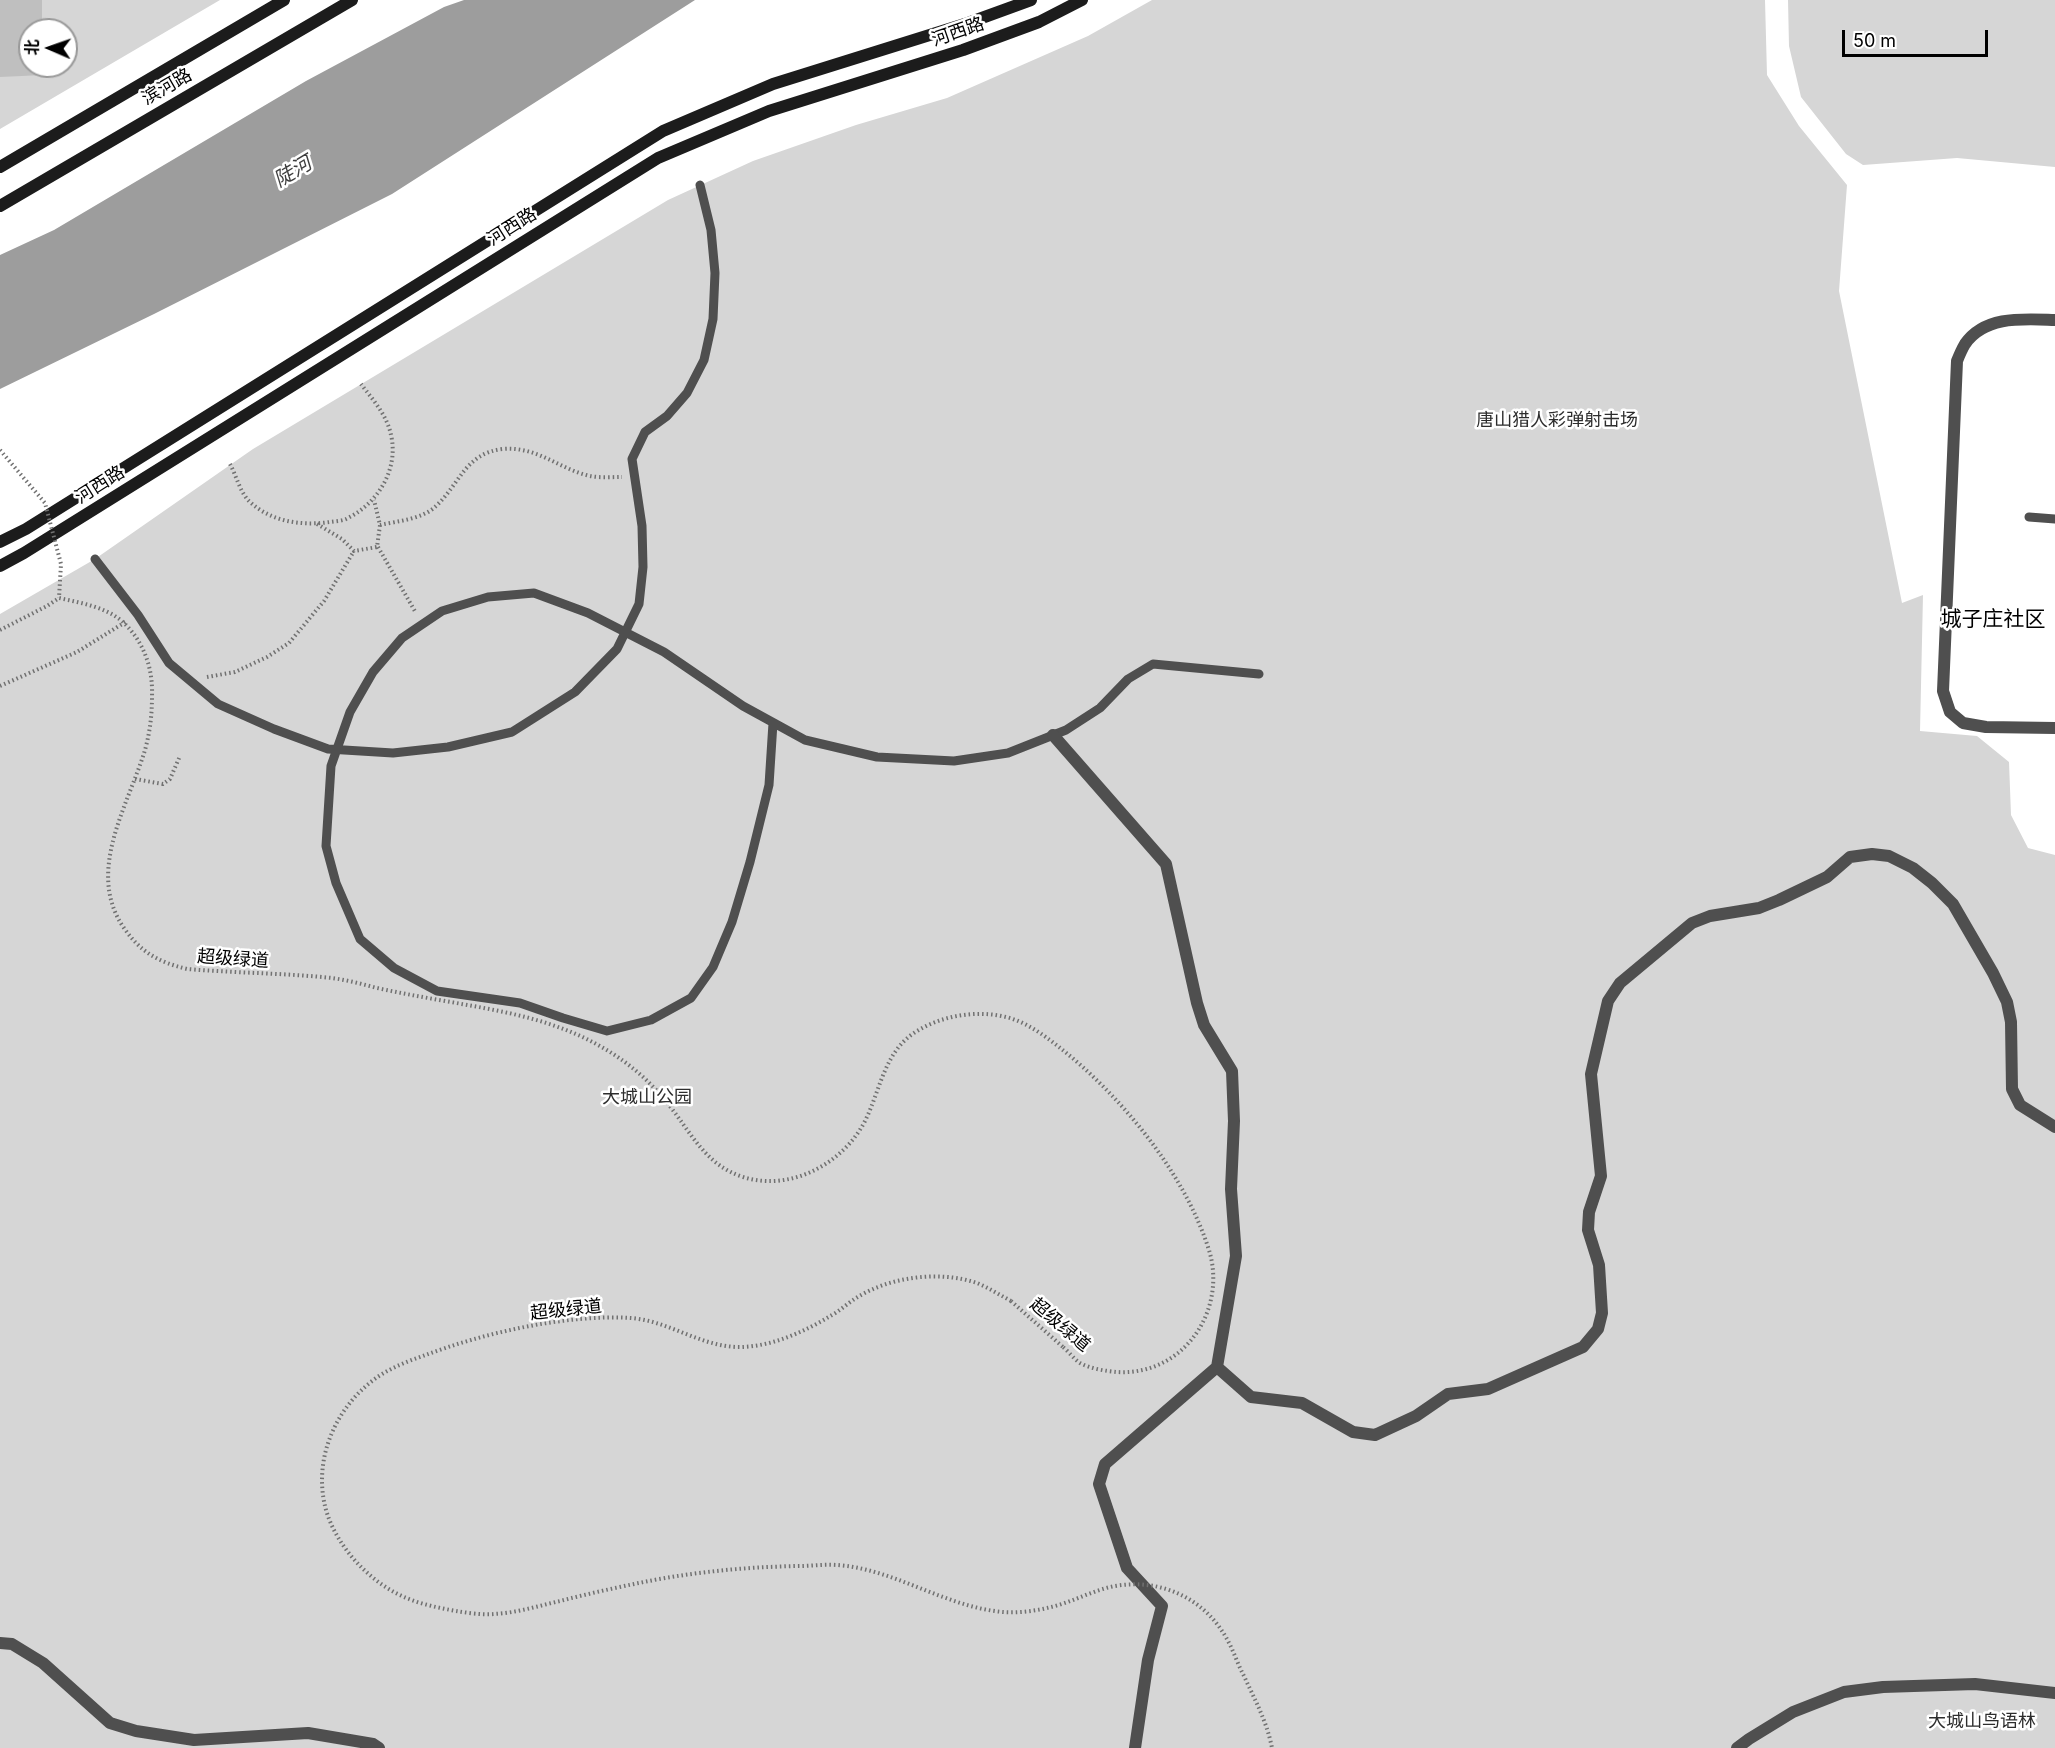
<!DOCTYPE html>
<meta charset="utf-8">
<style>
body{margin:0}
#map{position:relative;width:2055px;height:1748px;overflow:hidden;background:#fff;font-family:Inter,"Noto Sans SC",sans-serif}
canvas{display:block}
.north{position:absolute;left:18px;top:18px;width:60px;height:60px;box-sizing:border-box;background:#fff;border:2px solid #999;border-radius:50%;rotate:272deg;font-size:16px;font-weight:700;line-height:24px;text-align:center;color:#000}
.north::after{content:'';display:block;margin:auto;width:21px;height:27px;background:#000;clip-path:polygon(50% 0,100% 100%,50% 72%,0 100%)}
.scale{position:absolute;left:1842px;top:30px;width:146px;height:27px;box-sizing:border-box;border:3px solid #000;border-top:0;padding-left:8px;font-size:18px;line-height:21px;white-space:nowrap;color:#000;-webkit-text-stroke:4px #fff;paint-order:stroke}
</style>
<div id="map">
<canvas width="2055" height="1748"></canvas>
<div class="north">北</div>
<div class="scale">50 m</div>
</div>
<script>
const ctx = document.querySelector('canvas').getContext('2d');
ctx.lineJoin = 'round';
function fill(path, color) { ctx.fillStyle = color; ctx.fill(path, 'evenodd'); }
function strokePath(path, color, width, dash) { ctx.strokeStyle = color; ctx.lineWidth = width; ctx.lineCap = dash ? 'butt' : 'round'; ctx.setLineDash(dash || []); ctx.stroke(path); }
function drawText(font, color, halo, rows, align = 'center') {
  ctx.font = font + ' Inter,"Noto Sans SC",sans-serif'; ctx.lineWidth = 5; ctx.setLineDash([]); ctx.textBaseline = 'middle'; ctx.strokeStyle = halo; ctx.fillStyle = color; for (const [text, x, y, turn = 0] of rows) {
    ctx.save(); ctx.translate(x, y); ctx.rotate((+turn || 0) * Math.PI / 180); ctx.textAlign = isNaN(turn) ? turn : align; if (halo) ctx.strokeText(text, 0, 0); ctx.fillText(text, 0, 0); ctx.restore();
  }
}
const green = new Path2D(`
 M 0,0 L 220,0 L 0,129 ZM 30,30 L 66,30 L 66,66 L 30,66 Z
 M 1152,0 L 1765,0 L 1767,75 L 1799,126 L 1847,185 L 1839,291 L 1902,603 L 1923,595 L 1920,731 L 1977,736 L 2009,762 L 2011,815 L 2028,848 L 2055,855 L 2055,1748 L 0,1748 L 0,614 L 95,559 L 253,449 L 668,200 L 753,161 L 856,125 L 947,98 L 1088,36 Z
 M 1788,0 L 2055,0 L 2055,167 L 1957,158 L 1863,165 L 1846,154 L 1801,97 L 1789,46 Z`);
const water = new Path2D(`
 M 464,0 L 695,0 L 392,194 L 154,314 L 0,389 L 0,255 L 54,230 L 306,81 L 444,7 Z`);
const building = new Path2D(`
 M 0,0 L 42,0 L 42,30 L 30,30 L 30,66 L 43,66 L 43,75 L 0,77 Z`);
const path = new Path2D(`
 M 230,464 C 236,475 240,492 249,501 C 271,522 301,526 330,522 C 336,521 343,521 348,518 C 378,503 399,469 391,435 C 387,415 373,400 361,384
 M 317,524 L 342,539 L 354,551 L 377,547 L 380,525 L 374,500
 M 380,525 C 398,521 423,519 436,506 C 460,484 465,453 503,449 C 537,446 559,469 590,476 C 600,478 612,477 622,477
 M 378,547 L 416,613
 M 207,677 L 235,672 L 267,657 L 289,643 L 324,601 L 354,551
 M 0,686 L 77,652 L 127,621
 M 135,779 L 163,784 L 170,779 L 180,756
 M 1011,1301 L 1063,1347`);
const lane = new Path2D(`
 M 2029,517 L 2055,519
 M 95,559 L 138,615 L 169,663 L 218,704 L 274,729 L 328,749 L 393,753 L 448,747 L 512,732 L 575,692 L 617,649 L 639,604 L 643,567 L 642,526 L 632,459 L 645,432 L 667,416 L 687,393 L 704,360 L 713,319 L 715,273 L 711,230 L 700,185
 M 773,723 L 769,785 L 750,862 L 732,922 L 713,967 L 691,998 L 651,1020 L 607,1031 L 563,1018 L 520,1003 L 437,991 L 394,968 L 360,939 L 336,883 L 326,846 L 331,766 L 350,712 L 373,672 L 402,638 L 442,611 L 488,597 L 534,593 L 588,613 L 664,652 L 743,706 L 805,740 L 877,757 L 954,761 L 1008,753 L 1066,730 L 1100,708 L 1128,679 L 1153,664 L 1259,674`);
const street = new Path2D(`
 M 2055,320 C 2024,319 1985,315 1965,344 C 1962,349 1959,356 1957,361 L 1943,691 L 1950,712 L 1963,723 L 1986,727 L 2055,728
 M 1053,735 L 1166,864 L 1197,1003 L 1204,1025 L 1232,1071 L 1234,1121 L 1231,1189 L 1236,1256 L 1217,1367 L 1105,1464 L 1099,1484 L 1127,1568 L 1162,1606 L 1148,1660 L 1135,1748
 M 1217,1367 L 1251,1397 L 1302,1403 L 1353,1432 L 1375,1435 L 1416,1416 L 1448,1394 L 1488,1389 L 1583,1347 L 1598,1329 L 1602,1313 L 1599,1265 L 1588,1230 L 1589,1212 L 1601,1176 L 1591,1074 L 1608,1001 L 1620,983 L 1692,923 L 1710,916 L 1759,908 L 1779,900 L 1827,877 L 1850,857 L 1872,854 L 1889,856 L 1913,868 L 1932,883 L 1953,904 L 1993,973 L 2007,1002 L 2011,1022 L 2012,1089 L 2020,1105 L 2055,1127
 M 0,1643 L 12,1644 L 43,1663 L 110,1723 L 136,1731 L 194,1740 L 308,1733 L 373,1744 L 379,1748
 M 1737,1748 L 1749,1739 L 1793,1712 L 1844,1692 L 1883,1687 L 1975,1684 L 2055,1693`);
const secondary = new Path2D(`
 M 0,167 L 284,0
 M 0,206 L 352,0
 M 0,542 L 26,529 L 663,131 L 773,84 L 968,23 L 1031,0
 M 0,566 L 24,553 L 658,158 L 769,111 L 963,50 L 1039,22 L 1082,0`);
const pathBridge = new Path2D(`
 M 0,450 L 45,503 L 61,564 L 59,598
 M 0,630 L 47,606 L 59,598 C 81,603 106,607 123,622 C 144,642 153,668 152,696 C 152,715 150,732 145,750 C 128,806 85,872 124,928 C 141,953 159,962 187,969 C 235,973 284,973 332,978 C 347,980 362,984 377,988 C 400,993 422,997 445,1001 C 501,1011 555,1019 605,1049 C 629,1063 651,1082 668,1104 C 691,1132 705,1165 743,1177 C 790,1192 843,1164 865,1121 C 881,1089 884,1051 917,1031 C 945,1014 983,1009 1013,1019 C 1030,1025 1045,1036 1059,1047 C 1121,1096 1183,1171 1208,1247 C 1229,1308 1185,1376 1117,1372 C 1106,1371 1091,1369 1080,1363 C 1074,1359 1069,1352 1063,1347
 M 1011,1301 C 1000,1295 989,1288 977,1283 C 939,1270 889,1277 856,1298 C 848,1303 841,1310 832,1315 C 806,1331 773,1346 742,1347 C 702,1348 670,1321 631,1318 C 566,1314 483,1333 423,1356 C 408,1361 393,1367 379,1376 C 336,1405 312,1459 326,1510 C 337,1548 372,1585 409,1599 C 424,1605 440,1608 456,1611 C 468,1613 482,1615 494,1614 C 516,1613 538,1606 560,1601 C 591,1593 623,1586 654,1580 C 703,1571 749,1567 798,1566 C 811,1566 824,1564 837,1565 C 895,1569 945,1607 1003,1612 C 1019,1613 1036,1611 1051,1607 C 1073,1602 1093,1590 1115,1586 C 1162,1578 1206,1599 1228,1641 C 1234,1652 1238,1665 1244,1676 C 1255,1700 1267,1722 1272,1748`);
const streetNames = [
 ["河西路",958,32,-19],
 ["滨河路",167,87,-30],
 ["河西路",512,227,-32],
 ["河西路",100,485,-32],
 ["超级绿道",233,959,4],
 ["超级绿道",566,1310,-6],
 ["超级绿道",1060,1325,40]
];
const parkNames = [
 ["唐山猎人彩弹射击场",1557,421],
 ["大城山公园",647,1098],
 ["大城山鸟语林",1982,1722]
];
const waterNames = [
 ["陡河",293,172,-31]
];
const quarterNames = [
 ["城子庄社区",1993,620]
];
fill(green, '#d6d6d6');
fill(water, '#9d9d9d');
fill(building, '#bfbfbf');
strokePath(path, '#717171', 4, [1.5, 3]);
strokePath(lane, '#4f4f4f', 9);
strokePath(street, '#4f4f4f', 12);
strokePath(secondary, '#1c1c1c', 12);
strokePath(pathBridge, '#717171', 4, [1.5, 3]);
drawText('18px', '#000', '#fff', streetNames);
drawText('18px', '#2d2d2d', '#fff', parkNames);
drawText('italic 20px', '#3e3e3e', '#fff', waterNames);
drawText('21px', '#000', '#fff', quarterNames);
</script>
